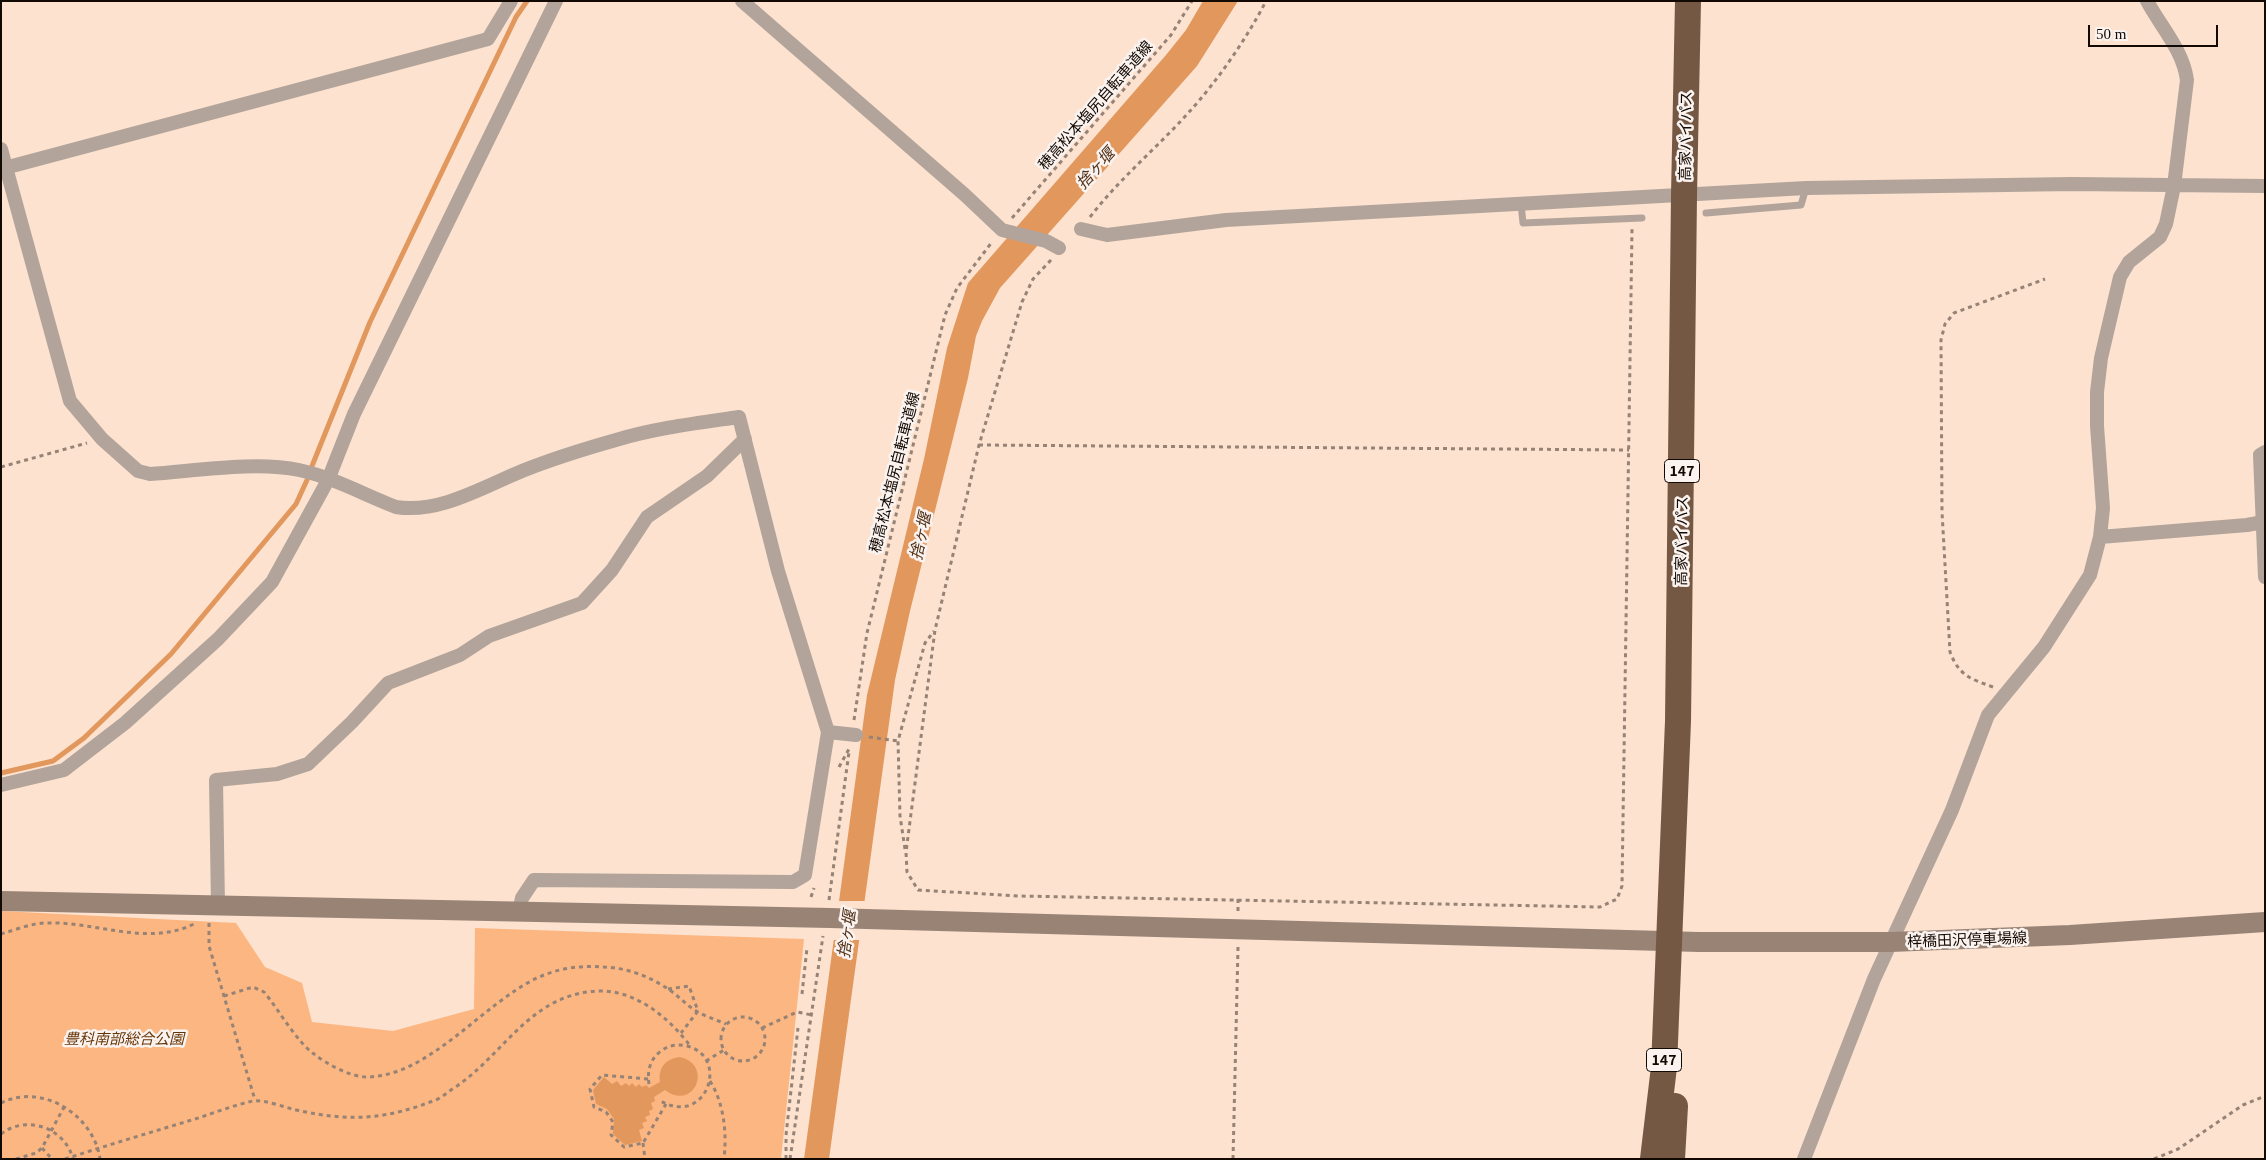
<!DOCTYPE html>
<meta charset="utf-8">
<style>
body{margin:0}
#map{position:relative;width:2266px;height:1160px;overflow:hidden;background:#fce2cf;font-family:Georgia,serif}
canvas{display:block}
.frame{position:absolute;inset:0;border:2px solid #130903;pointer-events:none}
.scale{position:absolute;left:2088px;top:25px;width:130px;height:22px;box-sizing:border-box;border:2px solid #130903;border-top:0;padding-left:6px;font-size:15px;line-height:18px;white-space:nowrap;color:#130903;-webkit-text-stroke:4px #faf3ef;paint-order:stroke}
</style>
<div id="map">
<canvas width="2266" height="1160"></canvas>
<div class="frame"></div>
<div class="scale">50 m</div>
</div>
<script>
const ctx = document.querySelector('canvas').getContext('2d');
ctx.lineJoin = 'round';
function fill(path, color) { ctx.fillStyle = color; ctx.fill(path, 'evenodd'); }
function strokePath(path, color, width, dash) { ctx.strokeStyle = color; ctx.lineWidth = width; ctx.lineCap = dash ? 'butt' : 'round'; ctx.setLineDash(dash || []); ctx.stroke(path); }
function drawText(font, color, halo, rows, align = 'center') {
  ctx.font = font + ' Georgia,"Noto Sans JP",serif'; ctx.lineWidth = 5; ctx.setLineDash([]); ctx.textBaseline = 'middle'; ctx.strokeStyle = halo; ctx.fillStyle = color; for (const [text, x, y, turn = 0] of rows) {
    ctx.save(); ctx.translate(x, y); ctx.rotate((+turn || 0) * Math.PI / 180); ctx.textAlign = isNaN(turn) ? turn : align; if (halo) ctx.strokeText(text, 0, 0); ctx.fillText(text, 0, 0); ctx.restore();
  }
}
const green = new Path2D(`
 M 1,911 L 236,923 L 265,967 L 302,983 L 312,1022 L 393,1031 L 474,1009 L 475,928 L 804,939 L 781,1159 L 1,1159 Z`);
const water = new Path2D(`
 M 1203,1 L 1238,1 L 1197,66 L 1000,288 L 982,321 L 976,336 L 968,378 L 910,611 L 895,680 L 829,1159 L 804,1159 L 867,695 L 924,459 L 947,348 L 968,283 L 1166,55 L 1186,30 Z
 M 680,1057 C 714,1065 694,1112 665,1090 L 654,1097 L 655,1101 L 651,1103 L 653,1109 L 649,1111 L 650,1115 L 645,1117 L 647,1121 L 642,1123 L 644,1128 L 639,1130 L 642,1141 L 625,1145 L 613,1134 L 614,1119 L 607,1109 L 596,1104 L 593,1090 L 604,1077 L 612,1084 L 617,1081 L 621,1086 L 626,1083 L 629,1086 L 632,1083 L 636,1087 L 639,1084 L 642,1087 L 646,1085 L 649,1088 L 660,1082 C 658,1068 665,1059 680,1057 Z`);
const pier = new Path2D(`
 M 837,901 L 867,901 L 861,940 L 832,940 Z`);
const stream = new Path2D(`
 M 312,466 L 370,322 L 516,17 L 527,1
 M 1,773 L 53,761 L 84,738 L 171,654 L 296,504 L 307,480`);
const path = new Path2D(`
 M 1090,217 C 1120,178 1158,147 1190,111 C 1218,80 1247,38 1266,1
 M 1012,218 L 1171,35 L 1192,1
 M 1051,260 L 1033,279 L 1022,302 L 979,445 L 935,630 L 906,852 L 907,872 L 918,890 L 1019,896 L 1600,907 L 1617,899 L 1622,886 L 1632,229
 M 979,445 L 1629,450
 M 1,467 L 87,443
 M 1993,687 C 1971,679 1959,676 1950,652 L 1942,512 L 1941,340 L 1945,324 L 1954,313 L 2045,279
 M 854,720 L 867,633 L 945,315 L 957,288 L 992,242
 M 869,737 L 898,741
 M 839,767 L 849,749
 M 905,849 L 900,816 L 898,741 L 925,643 L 934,631
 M 811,897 L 814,888
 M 829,900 L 849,752
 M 1238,911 L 1238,899
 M 209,923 L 209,946 L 255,1100
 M 1,934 C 15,930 32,923 46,923 C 95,921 147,947 194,924
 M 668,989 L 689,986 L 698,1011 L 681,1033
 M 802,994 L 807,948
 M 224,996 L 253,987 L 264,992 C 279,1010 296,1041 314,1054 C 327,1064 348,1076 366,1077 C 429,1077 482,1004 537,978 C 558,968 582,965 604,967 C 627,968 649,976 668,989 C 679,996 687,1006 698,1012 C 707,1017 717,1020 726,1024
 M721 1039a22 22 0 1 1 44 0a22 22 0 1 1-44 0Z
 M 762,1028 L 797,1012 L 812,1015
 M 706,1061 L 724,1050
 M 648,1079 L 602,1075 L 590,1089 L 594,1107 L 606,1112 L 613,1122 L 611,1135 L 624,1147 L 643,1143 L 666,1104
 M 710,1081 C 724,1103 727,1133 724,1159
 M 649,1084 C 647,1071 650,1059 661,1051 C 669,1045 678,1044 687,1046 C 731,1057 706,1129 659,1100
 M 1,1103 C 43,1082 94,1116 100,1159
 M 1,1134 C 27,1114 65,1128 73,1159
 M 643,1143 L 645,1159
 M 42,1148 L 52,1159
 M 16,1159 L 36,1153 L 42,1148 L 64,1107
 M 65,1159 C 108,1145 152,1132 195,1119 C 214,1113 234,1105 253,1101 C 264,1099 289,1109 301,1111 C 353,1122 388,1119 438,1099 C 444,1096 450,1090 457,1086 C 506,1052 532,992 601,991 C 638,991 671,1020 691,1047
 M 786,1159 L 786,1135 L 798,1028
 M 790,1159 L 823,936
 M 1233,1159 L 1238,947
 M 2154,1159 L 2178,1149 L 2243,1105 L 2265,1096`);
const lane = new Path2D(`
 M 1521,204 L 1523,223 L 1642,218
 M 1706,213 L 1801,205 L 1806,188`);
const street = new Path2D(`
 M 742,1 L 965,195 L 1002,230 L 1046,241 L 1059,248
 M 1,149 L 70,401 L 102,439 L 138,471 L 150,474 C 195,471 256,461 299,470 C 332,477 365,495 396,507 C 439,514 483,487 522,471 C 552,459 584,449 616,440 C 656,428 698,423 739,417 L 778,571 L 828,732 L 805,875 L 793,882 L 534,880 L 522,898 L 519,912
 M 1,169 L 488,39 L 511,1
 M 1081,229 L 1107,235 L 1226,220 L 1806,188 L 2072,184 L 2265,186
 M 2265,452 L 2260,455 L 2265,577
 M 2100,537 L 2247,525 L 2263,522
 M 828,732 L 856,735
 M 1,785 L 64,770 L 125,723 L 218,639 L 272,582 L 328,480 L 354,414 L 556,1
 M 218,906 L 216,780 L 277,774 L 308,764 L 352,722 L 388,683 L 460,655 L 489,636 L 582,603 L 612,570 L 647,517 L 707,476 L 745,439
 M 1804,1159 L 1874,979 L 1952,810 L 1988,715 L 2044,647 L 2090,575 L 2100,537 L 2103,508 L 2097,426 L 2097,392 L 2101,358 L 2120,277 L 2129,262 L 2160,237 L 2166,224 L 2174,186 L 2187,80 C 2183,50 2161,27 2147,1`);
const secondary = new Path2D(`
 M 1,901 L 830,918 L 1699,942 L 1890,942 L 2070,935 L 2265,922`);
const highway = new Path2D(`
 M 1653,1159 L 1664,1067 L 1678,721 L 1684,195 L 1688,1
 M 1672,1159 L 1675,1106`);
const shields = [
 [1682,471,35],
 [1664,1060,35]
];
const shieldNames = [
 ["147",1682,471],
 ["147",1664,1060]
];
const streetNames = [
 ["穂高松本塩尻自転車道線",1095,105,-49],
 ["高家バイパス",1685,136,-89],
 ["穂高松本塩尻自転車道線",894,472,-76],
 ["高家バイパス",1681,541,-89],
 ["梓橋田沢停車場線",1967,939,-2]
];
const parkNames = [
 ["豊科南部総合公園",124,1038]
];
const waterNames = [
 ["捨ヶ堰",1095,168,-48],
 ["捨ヶ堰",920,536,-78],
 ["捨ヶ堰",846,934,-82]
];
fill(green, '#fcb681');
fill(water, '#e2975d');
fill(pier, '#fce2cf');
strokePath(stream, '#e2975d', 5);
strokePath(path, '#968376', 3, [4, 4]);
strokePath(lane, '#b2a49a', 7);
strokePath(street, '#b2a49a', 14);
strokePath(secondary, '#988375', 20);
strokePath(highway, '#745844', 26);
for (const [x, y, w] of shields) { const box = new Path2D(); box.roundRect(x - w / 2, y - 11.5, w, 23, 4); ctx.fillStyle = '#faf3ef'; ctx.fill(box); strokePath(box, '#130903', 1); }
drawText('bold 14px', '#130903', null, shieldNames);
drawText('15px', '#130903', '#faf3ef', streetNames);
drawText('italic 15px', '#663507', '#faf3ef', parkNames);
drawText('italic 16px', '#51321a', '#faf3ef', waterNames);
</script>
